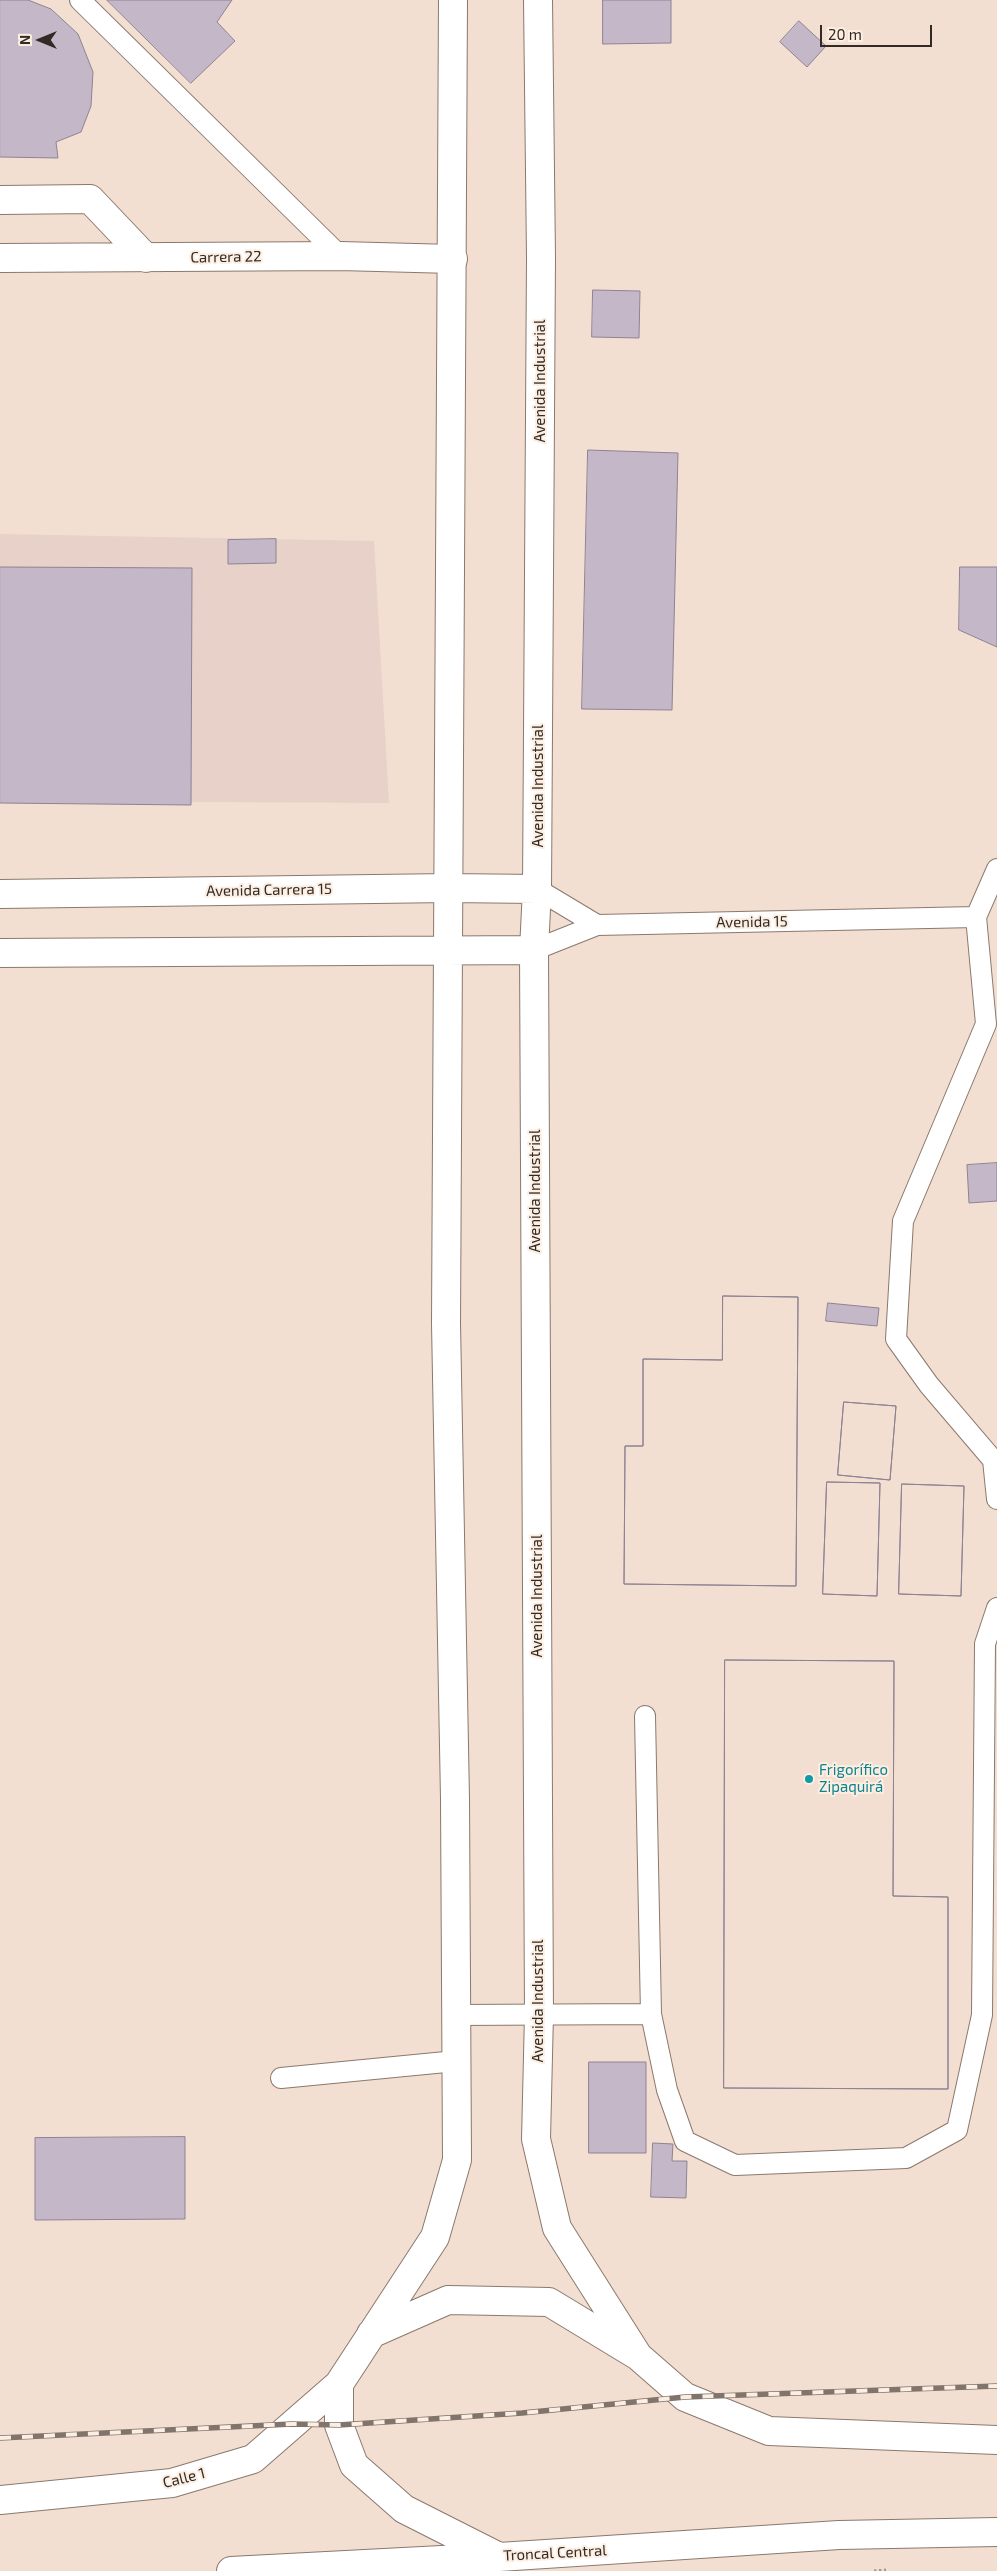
<!DOCTYPE html>
<meta charset="utf-8">
<style>
body{margin:0}
#map{position:relative;width:997px;height:2571px;overflow:hidden;background:#f3dfd2;font-family:"Exo 2",sans-serif}
canvas{display:block}
.north{position:absolute;left:15px;top:15px;width:50px;height:50px;-webkit-text-stroke:4px #fdeee2;paint-order:stroke;rotate:270deg;font-size:14px;font-weight:700;line-height:20px;text-align:center;color:#312a25}
.north::after{content:'';display:block;margin:auto;width:18px;height:22px;background:#312a25;clip-path:polygon(50% 0,100% 100%,50% 72%,0 100%)}
.scale{position:absolute;left:820px;top:25px;width:112px;height:22px;box-sizing:border-box;border:2px solid #312a25;border-top:0;padding-left:6px;font-size:15px;line-height:18px;white-space:nowrap;color:#312a25;-webkit-text-stroke:4px #fdeee2;paint-order:stroke}
</style>
<div id="map">
<canvas width="997" height="2571"></canvas>
<div class="north">N</div>
<div class="scale">20 m</div>
</div>
<script>
const ctx = document.querySelector('canvas').getContext('2d');
ctx.lineJoin = 'round';
function fill(path, color) { ctx.fillStyle = color; ctx.fill(path, 'evenodd'); }
function strokePath(path, color, width, dash) { ctx.strokeStyle = color; ctx.lineWidth = width; ctx.lineCap = dash ? 'butt' : 'round'; ctx.setLineDash(dash || []); ctx.stroke(path); }
function drawText(font, color, halo, rows, align = 'center') {
  ctx.font = font + ' "Exo 2",sans-serif'; ctx.lineWidth = 4; ctx.setLineDash([]); ctx.textBaseline = 'middle'; ctx.strokeStyle = halo; ctx.fillStyle = color; for (const [text, x, y, turn = 0] of rows) {
    ctx.save(); ctx.translate(x, y); ctx.rotate((+turn || 0) * Math.PI / 180); ctx.textAlign = isNaN(turn) ? turn : align; if (halo) ctx.strokeText(text, 0, 0); ctx.fillText(text, 0, 0); ctx.restore();
  }
}
const education = new Path2D(`
 M 0,534 L 374,541 L 389,803 L 0,801 Z`);
const building = new Path2D(`
 M 0,0 L 28,0 L 51,9 L 78,34 L 93,72 L 91,106 L 81,132 L 56,142 L 58,158 L 0,157 Z
 M 107,0 L 232,0 L 217,22 L 235,41 L 191,83 Z
 M 603,0 L 671,0 L 671,43 L 603,44 Z
 M 799,21 L 826,46 L 807,67 L 780,42 Z
 M 593,290 L 640,291 L 639,338 L 592,337 Z
 M 588,450 L 678,453 L 672,710 L 582,709 Z
 M 276,539 L 276,563 L 228,564 L 228,540 Z
 M 0,567 L 192,568 L 191,805 L 0,803 Z
 M 960,567 L 997,567 L 997,647 L 959,630 Z
 M 997,1163 L 997,1201 L 969,1203 L 967,1165 Z
 M 723,1296 L 798,1297 L 796,1586 L 624,1584 L 625,1446 L 643,1446 L 643,1359 L 722,1360 Z
 M 723,1296 L 798,1297 L 796,1586 L 624,1584 L 625,1446 L 643,1446 L 643,1359 L 722,1360 Z
 M 828,1303 L 879,1308 L 877,1326 L 826,1321 Z
 M 844,1402 L 896,1406 L 890,1480 L 838,1475 Z
 M 844,1402 L 896,1406 L 890,1480 L 838,1475 Z
 M 827,1482 L 880,1483 L 877,1596 L 823,1594 Z
 M 827,1482 L 880,1483 L 877,1596 L 823,1594 Z
 M 902,1484 L 964,1486 L 961,1596 L 899,1594 Z
 M 902,1484 L 964,1486 L 961,1596 L 899,1594 Z
 M 725,1660 L 894,1661 L 893,1896 L 948,1897 L 948,2089 L 724,2088 Z
 M 725,1660 L 894,1661 L 893,1896 L 948,1897 L 948,2089 L 724,2088 Z
 M 589,2062 L 646,2062 L 646,2153 L 589,2153 Z
 M 185,2137 L 185,2219 L 35,2220 L 35,2138 Z
 M 653,2143 L 673,2144 L 672,2161 L 687,2161 L 686,2198 L 651,2197 Z`);
const path = new Path2D(`
 M 874,2571 L 886,2570`);
const lane = new Path2D(`
 M 80,0 L 340,256
 M 997,869 L 976,917 L 986,1024 L 903,1221 L 896,1339 L 929,1385 L 993,1460 L 997,1499
 M 537,889 L 597,925
 M 534,950 L 597,925 L 976,917
 M 651,2014 L 667,2090 L 685,2141 L 735,2165 L 906,2158 L 957,2130 L 982,2015 L 985,1644 L 997,1608
 M 455,2015 L 651,2014 L 645,1716
 M 281,2078 L 456,2061`);
const street = new Path2D(`
 M 0,200 L 90,199 L 146,258
 M 0,258 L 340,256 L 453,259`);
const secondary = new Path2D(`
 M 453,0 L 446,1323 L 455,1799 L 457,2160 L 435,2237 L 339,2384 L 339,2425 L 354,2465 L 404,2509 L 499,2557
 M 538,0 L 541,258 L 537,889 L 534,950 L 539,2014 L 536,2139 L 557,2228 L 638,2356
 M 0,894 L 449,888 L 537,889
 M 0,953 L 534,950
 M 371,2334 L 448,2300 L 549,2302 L 638,2356 L 685,2397 L 769,2431 L 997,2440
 M 0,2500 L 172,2483 L 253,2459 L 339,2384
 M 231,2571 L 499,2557 L 839,2535 L 997,2532`);
const rail = new Path2D(`
 M 0,2438 L 292,2424 L 339,2425 L 522,2413 L 685,2397 L 997,2386`);
const markers = [
 [809,1779,5,"#0f9aa8"]
];
const streetNames = [
 ["Carrera 22",226,257,-1],
 ["Avenida Industrial",540,381,-90],
 ["Avenida Industrial",538,786,-90],
 ["Avenida Carrera 15",269,890,-1],
 ["Avenida 15",752,922,-1],
 ["Avenida Industrial",535,1191,-90],
 ["Avenida Industrial",537,1596,-90],
 ["Avenida Industrial",538,2001,-90],
 ["Calle 1",184,2478,-14],
 ["Troncal Central",555,2553,-3]
];
const cultureNames = [
 ["Frigorífico",819,1770],
 ["Zipaquirá",819,1787]
];
fill(education, '#e8d1c8');
fill(building, '#c3b7c8');
strokePath(building, '#8e8293', 1);
strokePath(lane, '#8a796d', 22);
strokePath(street, '#8a796d', 30);
strokePath(secondary, '#8a796d', 30);
strokePath(path, '#a5968c', 3, [2.5, 2.5]);
strokePath(lane, '#fff', 20);
strokePath(street, '#fff', 28);
strokePath(secondary, '#fff', 28);
strokePath(rail, '#80746c', 5.5);
strokePath(rail, '#fdeee2', 4, [11]);
for (const [x, y, r, color] of markers) { const dot = new Path2D(); dot.arc(x, y, r, 0, 2 * Math.PI); ctx.fillStyle = color; ctx.fill(dot); strokePath(dot, '#fdeee2', 2); }
drawText('15px', '#312a25', '#fdeee2', streetNames);
drawText('15px', '#0d838f', '#fdeee2', cultureNames, 'left');
</script>
